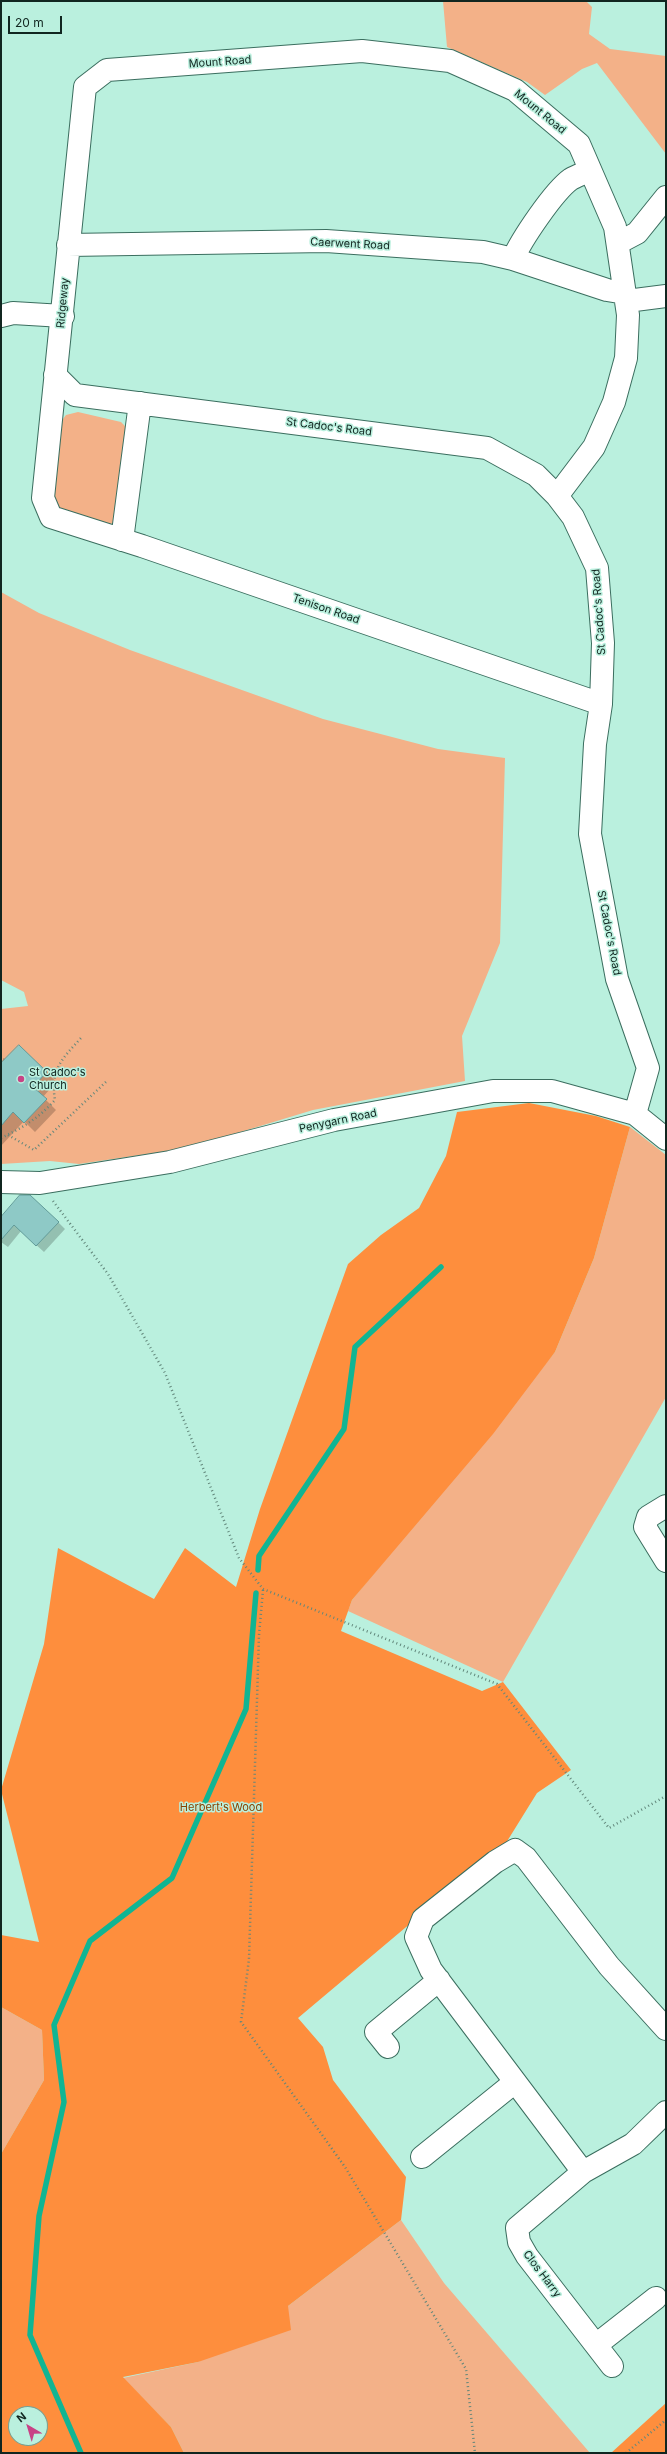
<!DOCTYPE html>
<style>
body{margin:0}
#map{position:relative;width:667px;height:2454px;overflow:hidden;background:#baf0de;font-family:Inter,sans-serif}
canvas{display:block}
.frame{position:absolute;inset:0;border:2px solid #112620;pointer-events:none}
.north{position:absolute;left:8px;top:2406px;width:40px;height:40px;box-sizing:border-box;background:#baf0de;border:1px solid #769f92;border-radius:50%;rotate:322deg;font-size:11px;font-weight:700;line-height:16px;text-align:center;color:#112620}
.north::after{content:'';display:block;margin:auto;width:14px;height:18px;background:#c84386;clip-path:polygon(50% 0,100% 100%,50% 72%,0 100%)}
.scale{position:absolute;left:8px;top:16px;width:54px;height:18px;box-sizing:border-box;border:2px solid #112620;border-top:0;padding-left:5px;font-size:12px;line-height:14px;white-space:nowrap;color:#112620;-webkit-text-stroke:3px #baf0de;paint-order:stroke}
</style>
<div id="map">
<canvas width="667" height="2454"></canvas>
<div class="frame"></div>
<div class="north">N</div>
<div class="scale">20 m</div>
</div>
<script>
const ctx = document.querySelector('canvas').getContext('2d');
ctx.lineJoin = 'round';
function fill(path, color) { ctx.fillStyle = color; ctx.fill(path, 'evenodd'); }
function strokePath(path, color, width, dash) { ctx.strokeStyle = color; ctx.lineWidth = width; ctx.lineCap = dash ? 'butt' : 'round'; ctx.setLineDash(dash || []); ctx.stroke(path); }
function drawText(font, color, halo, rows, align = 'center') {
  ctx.font = font + ' Inter,sans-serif'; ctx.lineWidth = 3; ctx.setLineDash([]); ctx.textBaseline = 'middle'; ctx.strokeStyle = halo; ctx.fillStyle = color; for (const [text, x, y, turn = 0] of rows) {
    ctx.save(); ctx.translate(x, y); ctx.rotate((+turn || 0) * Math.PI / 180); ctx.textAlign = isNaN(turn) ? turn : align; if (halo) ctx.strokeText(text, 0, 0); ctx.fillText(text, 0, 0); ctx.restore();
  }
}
const green = new Path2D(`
 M 443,1 L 586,1 L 592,7 L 589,34 L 610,49 L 666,56 L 666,154 L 597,63 L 582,69 L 545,95 L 527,82 L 447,47 Z
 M 78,412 L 121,422 L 128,429 L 121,512 L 113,523 L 102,528 C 88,523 64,519 56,506 C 47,492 58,441 60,423 L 66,415 Z
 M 1,592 L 39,613 L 130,650 L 323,719 L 438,749 L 505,758 L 500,943 L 462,1036 L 465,1081 L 313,1110 L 188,1148 L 79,1164 L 50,1161 L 1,1164 L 1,1009 L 28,1006 L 24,992 L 1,980 Z
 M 630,1127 L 666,1155 L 666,1397 L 503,1682 L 348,1611 L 352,1600 L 555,1352 L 594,1258 Z
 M 1,2007 L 42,2030 L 44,2080 L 1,2154 Z
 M 401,2220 L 444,2283 L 590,2453 L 184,2453 L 171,2427 L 123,2378 L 198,2362 L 288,2306 Z`);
const forest = new Path2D(`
 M 529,1103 L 596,1116 L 630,1127 L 594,1258 L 555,1352 L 493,1434 L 352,1600 L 341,1631 L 482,1691 L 503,1682 L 571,1770 L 537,1793 L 506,1843 L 298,2018 L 323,2047 L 333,2080 L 406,2177 L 401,2220 L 288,2306 L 291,2330 L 198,2362 L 123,2377 L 171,2427 L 184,2453 L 1,2453 L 1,2154 L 44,2080 L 42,2030 L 1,2007 L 1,1935 L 39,1942 L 1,1790 L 44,1644 L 58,1548 L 154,1599 L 185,1548 L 236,1587 L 260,1509 L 348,1264 L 381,1235 L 419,1208 L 446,1156 L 457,1112 ZM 16,2414 L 40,2414 L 40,2438 L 16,2438 Z
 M 666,2403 L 666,2453 L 611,2453 Z`);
const shadow = new Path2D(`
 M 3,1058 L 47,1072 L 56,1082 L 43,1097 L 56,1110 L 35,1132 L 24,1121 L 1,1146 Z
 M 1,1218 L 58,1222 L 65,1229 L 44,1252 L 21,1231 L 8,1247 L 1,1242 Z`);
const stream = new Path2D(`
 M 258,1570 L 259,1556 L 344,1429 L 355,1347 L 441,1267
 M 81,2453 L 30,2335 L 39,2216 L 64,2102 L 54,2025 L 90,1941 L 172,1878 L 246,1709 L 256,1593`);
const building = new Path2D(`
 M 19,1045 L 47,1072 L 33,1087 L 47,1099 L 24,1123 L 13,1112 L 1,1126 L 1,1063 Z
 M 20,1195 L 30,1195 L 59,1222 L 36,1246 L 14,1225 L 1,1240 L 1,1217 Z`);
const path = new Path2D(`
 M 8,1135 L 34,1150 L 107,1081
 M 1,1138 C 22,1128 39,1118 55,1100 C 50,1070 61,1060 81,1038
 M 53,1201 L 108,1274 L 165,1373 L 239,1558 L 263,1589 L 497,1684 L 609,1828 L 666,1796
 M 263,1590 L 259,1635 L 249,1959 L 241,2022 L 345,2167 L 466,2369 L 475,2453
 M 626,2453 L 666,2420`);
const minor = new Path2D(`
 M 618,243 L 637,233 L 666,197
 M 68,245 L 326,241 L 483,252 L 513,259 L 607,290 L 625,293
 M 513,259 C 521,240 554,191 571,179 C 577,176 584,173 590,170
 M 627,301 L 666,296
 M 1,316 L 13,313 L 63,316
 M 55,375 L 75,395 L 487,448 L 536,475 L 557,496 L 573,517 L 597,568 L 603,643 L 601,704 L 595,744 L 590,834 L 617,979 L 648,1068 L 635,1114
 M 557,496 L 594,447 L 614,402 L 626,358 L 628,315 L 615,227 L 579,144 L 515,90 L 450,61 L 362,51 L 107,70 L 85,87 L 43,498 L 51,517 L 142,546 L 601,704
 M 122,540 L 140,403
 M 1,1182 L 40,1183 L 170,1162 L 334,1120 L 493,1091 L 552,1091 L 635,1114 L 666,1139
 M 666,1506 L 648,1517 L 645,1527 L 666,1561
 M 666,2029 L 609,1966 L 526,1858 L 515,1850 L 495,1862 L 423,1919 L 416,1937 L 431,1970 L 583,2172 L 633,2144 L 666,2112
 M 388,2047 L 376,2032 L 439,1980
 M 422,2157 L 515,2082
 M 583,2172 L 517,2228 L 519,2242 L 527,2256 L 612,2366
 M 596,2345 L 656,2298`);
const markers = [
 [21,1079,4,"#c84386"]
];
const streetNames = [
 ["Mount Road",220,62,-4],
 ["Mount Road",540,112,39],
 ["Caerwent Road",350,244,3],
 ["Ridgeway",63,303,-85],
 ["St Cadoc's Road",329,427,7],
 ["Tenison Road",326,609,19],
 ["St Cadoc's Road",599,612,-94],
 ["St Cadoc's Road",609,933,79],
 ["Penygarn Road",338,1121,-12],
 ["Clos Harry",542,2274,53]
];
const poiNames = [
 ["St Cadoc's",29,1073],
 ["Church",29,1086]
];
const parkNames = [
 ["Herbert's Wood",221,1808]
];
fill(green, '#f3b188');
fill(forest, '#fe8e3d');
fill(shadow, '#0003');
strokePath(stream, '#10b593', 5.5);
fill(building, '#8ec9c6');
strokePath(building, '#619a98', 1);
strokePath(minor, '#3b6e5f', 24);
strokePath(path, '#62877b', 2.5, [1, 3]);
strokePath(minor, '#fff', 22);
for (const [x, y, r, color] of markers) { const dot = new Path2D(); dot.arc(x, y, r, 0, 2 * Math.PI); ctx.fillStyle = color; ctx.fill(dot); strokePath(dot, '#baf0de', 1.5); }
drawText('11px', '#112620', '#baf0de', streetNames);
drawText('11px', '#112620', '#baf0de', poiNames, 'left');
drawText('11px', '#884101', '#baf0de', parkNames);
</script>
